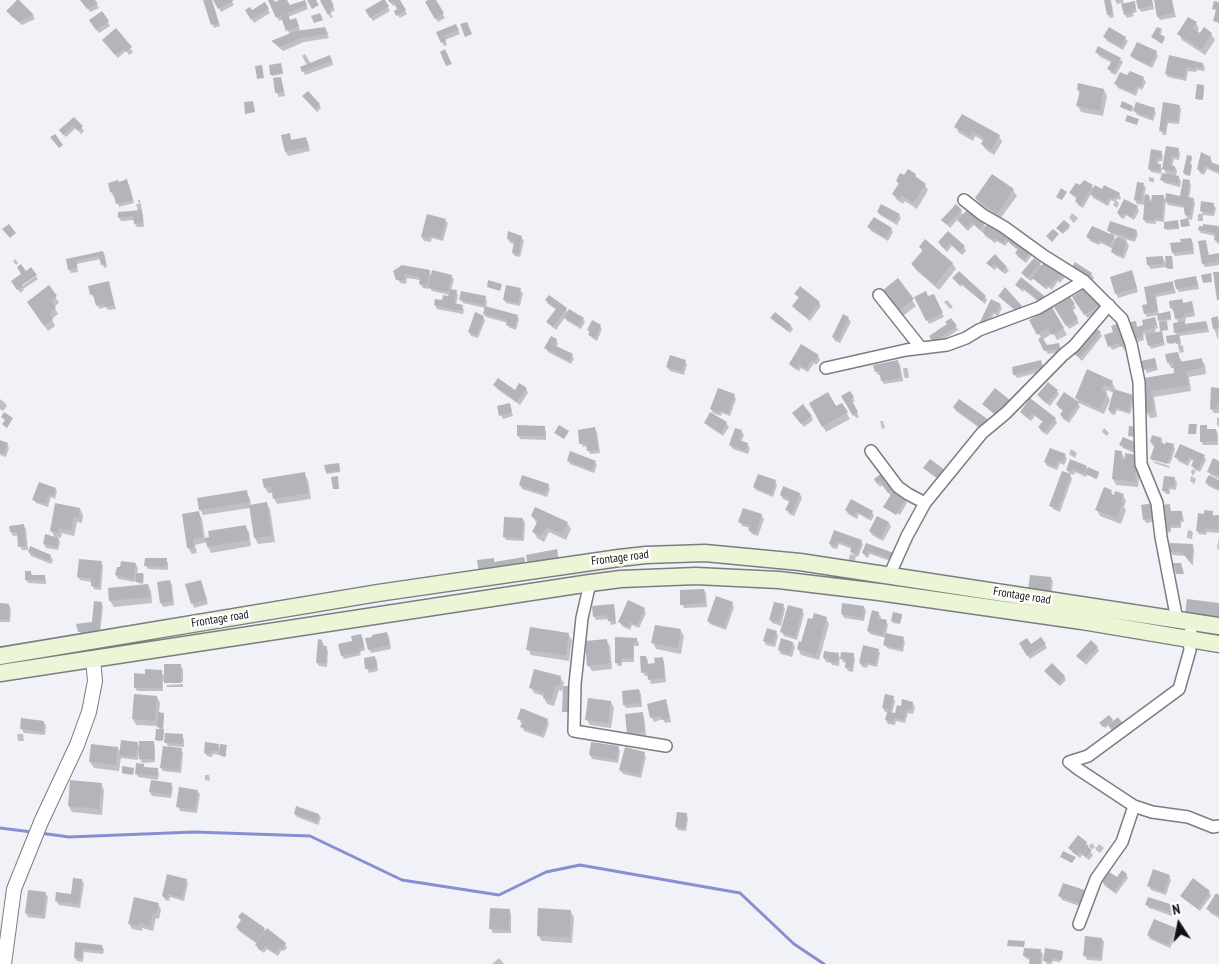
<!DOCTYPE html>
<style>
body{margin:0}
#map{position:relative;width:1219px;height:964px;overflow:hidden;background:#f1f2f8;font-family:"PT Sans Narrow",sans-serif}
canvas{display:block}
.north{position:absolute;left:1154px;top:899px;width:50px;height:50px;-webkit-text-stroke:4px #fff;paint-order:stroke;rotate:349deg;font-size:14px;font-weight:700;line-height:20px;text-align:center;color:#111113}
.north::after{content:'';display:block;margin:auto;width:18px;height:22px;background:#111113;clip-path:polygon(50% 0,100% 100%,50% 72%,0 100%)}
</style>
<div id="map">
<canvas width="1219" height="964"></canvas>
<div class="north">N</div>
</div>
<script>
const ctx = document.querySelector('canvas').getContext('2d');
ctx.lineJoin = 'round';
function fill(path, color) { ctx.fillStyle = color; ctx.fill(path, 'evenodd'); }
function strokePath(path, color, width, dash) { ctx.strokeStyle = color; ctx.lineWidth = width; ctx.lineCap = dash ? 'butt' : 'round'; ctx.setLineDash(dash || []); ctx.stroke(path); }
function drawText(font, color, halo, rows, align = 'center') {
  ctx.font = font + ' "PT Sans Narrow",sans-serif'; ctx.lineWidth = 5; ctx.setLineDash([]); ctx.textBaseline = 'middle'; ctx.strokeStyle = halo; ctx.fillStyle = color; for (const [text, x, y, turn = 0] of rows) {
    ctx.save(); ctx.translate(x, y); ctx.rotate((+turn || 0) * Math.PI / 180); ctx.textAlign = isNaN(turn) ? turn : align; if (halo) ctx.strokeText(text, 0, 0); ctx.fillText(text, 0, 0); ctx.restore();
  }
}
const shadow = new Path2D(`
 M 82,0 L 93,0 L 99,8 L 90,12 Z
 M 205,0 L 211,0 L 220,26 L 214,28 Z
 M 215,0 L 231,0 L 234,5 L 221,12 Z
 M 270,0 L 274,0 L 275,3 L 283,0 L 286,0 L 290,7 L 306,4 L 308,9 L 288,17 L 290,22 L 297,23 L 300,30 L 295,32 L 327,33 L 329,38 L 304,42 L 283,51 L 275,44 L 273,41 L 290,35 L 283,19 L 279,21 Z
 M 322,0 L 329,0 L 335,10 L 330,13 L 333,17 L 331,18 L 321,1 Z
 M 384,0 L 390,11 L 373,21 L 367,10 Z
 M 389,0 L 399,0 L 407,14 L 400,18 L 395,11 L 399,9 L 396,4 L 393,6 Z
 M 431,0 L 434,0 L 445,18 L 438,22 L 426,3 Z
 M 1105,0 L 1111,0 L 1114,17 L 1110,18 L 1108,15 Z
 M 1115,0 L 1123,0 L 1124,5 L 1134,3 L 1137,12 L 1133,13 L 1134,16 L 1127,18 L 1125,14 L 1122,3 L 1117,4 Z
 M 1141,0 L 1152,0 L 1154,9 L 1141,12 L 1139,8 Z
 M 1155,0 L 1172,0 L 1176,17 L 1160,20 L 1158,17 Z
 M 18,1 L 33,16 L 35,19 L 22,25 L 10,15 L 8,11 Z
 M 265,4 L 270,13 L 254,23 L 247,10 L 251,11 Z
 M 102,12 L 110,26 L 99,33 L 90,20 Z
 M 1196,23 L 1199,29 L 1197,32 L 1201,34 L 1211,34 L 1215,40 L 1205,55 L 1182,40 L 1179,34 Z
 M 458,29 L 460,34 L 445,40 L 447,45 L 444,46 L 438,32 Z
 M 116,30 L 133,52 L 129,55 L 126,51 L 118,58 L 106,44 Z
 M 1161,30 L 1162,32 L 1159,35 L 1165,39 L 1162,44 L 1152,37 Z
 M 1105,37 L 1125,38 L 1128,41 L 1123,50 L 1107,41 Z
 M 1096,52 L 1120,59 L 1123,62 L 1116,75 L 1111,73 L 1109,69 L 1112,63 L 1099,56 Z
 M 1156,52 L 1158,56 L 1152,68 L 1134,59 L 1131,56 Z
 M 305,54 L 311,64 L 332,60 L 333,65 L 305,75 L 303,71 L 307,65 L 302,56 Z
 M 1170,56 L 1203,64 L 1205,68 L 1204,71 L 1197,70 L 1196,72 L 1188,71 L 1186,81 L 1168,77 L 1166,74 Z
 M 281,66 L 283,74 L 272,76 L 271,75 Z
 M 280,78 L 282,82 L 285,96 L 279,97 L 277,93 L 274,79 Z
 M 1143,78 L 1146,82 L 1142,90 L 1139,88 L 1136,96 L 1118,88 L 1116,84 Z
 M 1204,86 L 1203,100 L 1198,100 L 1197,98 Z
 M 1078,90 L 1104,90 L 1107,96 L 1103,116 L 1081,112 L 1078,106 L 1080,94 Z
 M 306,100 L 319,104 L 321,108 L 317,112 Z
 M 1164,104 L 1179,106 L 1181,109 L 1179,124 L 1168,123 L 1166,135 L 1163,135 L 1161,131 Z
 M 1121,107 L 1132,107 L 1135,110 L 1154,109 L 1156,113 L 1153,121 L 1137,115 L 1133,108 L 1132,112 L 1122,108 Z
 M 74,118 L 84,131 L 81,134 L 76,128 L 66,137 L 63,134 Z
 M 956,127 L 999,136 L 1002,142 L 994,155 L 986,150 L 982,144 L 984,141 L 975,136 L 973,141 L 959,133 Z
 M 289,134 L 292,142 L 306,139 L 308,142 L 310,151 L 288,156 L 286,152 L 282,136 Z
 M 1167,147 L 1178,149 L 1180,153 L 1179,160 L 1174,159 L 1172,167 L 1175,167 L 1177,171 L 1176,177 L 1179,178 L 1181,181 L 1180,187 L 1164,183 L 1162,180 L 1167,175 L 1164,169 Z
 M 1152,151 L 1161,152 L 1163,156 L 1162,161 L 1159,161 L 1158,165 L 1160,166 L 1162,169 L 1161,174 L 1151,172 L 1149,169 Z
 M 1191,157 L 1192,159 L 1190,165 L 1192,167 L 1190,176 L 1185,175 L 1184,173 Z
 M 1210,158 L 1212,161 L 1212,164 L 1219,167 L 1219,174 L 1207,169 L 1204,175 L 1200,173 L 1198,169 Z
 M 915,175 L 919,181 L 925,185 L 928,190 L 917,209 L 905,201 L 903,204 L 897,200 L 893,194 L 899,185 L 897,181 L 904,177 Z
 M 992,176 L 1013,190 L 1017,196 L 1000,219 L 980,204 L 976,199 Z
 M 1149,177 L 1154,178 L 1154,183 L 1149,181 Z
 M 127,181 L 129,185 L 134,203 L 119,207 L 115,195 L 113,196 L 111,192 L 119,183 Z
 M 1189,181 L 1191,185 L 1189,199 L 1193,199 L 1195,203 L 1192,220 L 1188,219 L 1186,215 L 1185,208 L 1168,205 L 1166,201 L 1181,197 Z
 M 1144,185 L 1146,188 L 1144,196 L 1149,196 L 1152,203 L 1163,197 L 1166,200 L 1164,222 L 1156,221 L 1156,224 L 1146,223 L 1144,220 L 1145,205 L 1137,204 L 1135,200 Z
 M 1092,186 L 1094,190 L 1119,194 L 1121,198 L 1120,200 L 1118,199 L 1116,200 L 1119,203 L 1117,208 L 1113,205 L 1115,202 L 1111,200 L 1108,206 L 1093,198 L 1091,194 L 1083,208 L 1078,205 L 1076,201 L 1078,199 L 1073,196 L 1071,193 L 1081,187 Z
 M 138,200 L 140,200 L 140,201 L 142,210 L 141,211 L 143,215 L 144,227 L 137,227 L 135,224 L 135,220 L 121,221 L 119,217 L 138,212 L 136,204 L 139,204 Z
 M 1213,205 L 1216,208 L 1214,216 L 1203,215 L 1203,221 L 1198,221 L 1198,214 L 1203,214 L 1201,211 Z
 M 1137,207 L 1139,211 L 1134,220 L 1126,215 L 1124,219 L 1120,217 L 1118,213 Z
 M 961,211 L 963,215 L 984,224 L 986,228 L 990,223 L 1030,252 L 1032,255 L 1026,263 L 1018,257 L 1016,253 L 1018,250 L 1010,244 L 1009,241 L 1005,246 L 997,241 L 995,243 L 985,236 L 983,231 L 982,232 L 974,225 L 968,231 L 961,224 L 958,219 L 950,228 L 943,220 Z
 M 878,212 L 899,215 L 901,218 L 897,225 L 880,215 Z
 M 1072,213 L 1078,218 L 1074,223 L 1069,218 Z
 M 445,220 L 448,223 L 443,241 L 432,238 L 431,242 L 424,241 L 422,237 Z
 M 1178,223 L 1179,229 L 1166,230 L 1166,229 Z
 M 1069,226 L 1070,227 L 1063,234 L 1059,230 Z
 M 869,227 L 891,229 L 893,232 L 888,241 L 871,231 Z
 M 1219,228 L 1219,244 L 1217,243 L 1215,240 L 1216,236 L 1201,233 L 1199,230 Z
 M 1109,230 L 1136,231 L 1138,234 L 1135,242 L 1125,239 L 1129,246 L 1124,259 L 1115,255 L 1112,252 L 1113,249 L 1101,243 L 1099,245 L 1090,241 L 1088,237 L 1112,237 ZM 1112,235 L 1118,236 L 1116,241 Z
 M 948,233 L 964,247 L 966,251 L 962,255 L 952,246 L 947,252 L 941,246 L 939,242 Z
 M 521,237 L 524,241 L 520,257 L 515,256 L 513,253 L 515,244 L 510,243 L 508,239 Z
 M 1191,239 L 1193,243 L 1194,254 L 1175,256 L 1173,253 L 1182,243 Z
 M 1205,241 L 1207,245 L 1209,256 L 1219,255 L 1219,265 L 1205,267 L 1203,264 Z
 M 920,247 L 952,263 L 956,269 L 939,290 L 916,270 L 912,264 L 923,252 Z
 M 103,252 L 105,256 L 107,267 L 104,268 L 101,259 L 77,264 L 78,272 L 71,273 L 69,269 L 67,259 Z
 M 995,256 L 1006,267 L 1009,271 L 1005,274 L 997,267 L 994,270 L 988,263 Z
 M 1162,257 L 1167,265 L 1172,257 L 1173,269 L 1168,269 L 1166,267 L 1151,269 L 1148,265 L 1148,259 Z
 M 15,259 L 18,263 L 16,265 L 13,261 Z
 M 1040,264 L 1042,267 L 1063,273 L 1065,277 L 1060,283 L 1058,281 L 1052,290 L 1048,287 L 1047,290 L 1036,281 L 1034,278 L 1031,281 L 1025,277 L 1023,273 Z
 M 395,271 L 429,271 L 432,277 L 451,276 L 454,279 L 451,290 L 456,291 L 458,295 L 456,305 L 462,306 L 464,310 L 463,314 L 437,309 L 435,305 L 449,298 L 450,295 L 432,291 L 429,286 L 429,289 L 423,288 L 420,284 L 421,280 L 407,278 L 406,284 L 400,283 Z
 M 1075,271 L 1091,274 L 1094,278 L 1091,282 Z
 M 1133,275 L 1138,292 L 1118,298 L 1111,278 Z
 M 36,276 L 38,279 L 23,289 L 24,290 L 20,293 L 18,289 Z
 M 1195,277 L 1197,281 L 1199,289 L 1179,292 L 1177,289 Z
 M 954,279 L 985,297 L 987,300 L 985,304 L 962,285 L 961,287 L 956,282 Z
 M 1021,279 L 1045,307 L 1024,290 L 1023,292 L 1016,285 Z
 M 898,280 L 916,306 L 903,316 L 888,296 Z
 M 108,283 L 110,286 L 116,309 L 108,310 L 106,307 L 99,309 L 96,298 L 94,298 L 91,294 Z
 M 1172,283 L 1176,293 L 1156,297 L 1159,315 L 1170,314 L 1171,320 L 1165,321 L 1168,330 L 1162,331 L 1158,315 L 1147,317 L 1145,313 L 1149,305 L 1145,288 Z
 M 49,287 L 59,303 L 54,307 L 58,314 L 52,319 L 55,326 L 48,331 L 32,308 Z
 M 520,290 L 523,293 L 520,306 L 506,303 L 504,299 Z
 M 796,294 L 819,303 L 821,306 L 810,321 L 796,310 L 794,306 L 800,299 Z
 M 1092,294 L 1101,309 L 1087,318 L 1074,297 L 1088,297 Z
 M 933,295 L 944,317 L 929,324 L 916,297 L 928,298 Z
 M 485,297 L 487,301 L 486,308 L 517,316 L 519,319 L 516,330 L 510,328 L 507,325 L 508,323 L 486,317 L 484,314 L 485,308 L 463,303 L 461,300 Z
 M 1070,299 L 1076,308 L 1072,311 L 1079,323 L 1069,329 L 1056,307 Z
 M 546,300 L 566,309 L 568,313 L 583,319 L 585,322 L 581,329 L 567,321 L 565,317 L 556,330 L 550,325 L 548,322 L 557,310 L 548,304 Z
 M 947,300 L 953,307 L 950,309 L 944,302 Z
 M 1182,300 L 1184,304 L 1191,302 L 1193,306 L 1195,316 L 1185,318 L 1186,321 L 1183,321 L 1186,325 L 1206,322 L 1208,326 L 1209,332 L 1179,336 L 1181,346 L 1183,345 L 1183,347 L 1184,352 L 1180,353 L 1178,346 L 1179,346 L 1177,343 L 1169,344 L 1167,337 L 1177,336 L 1174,324 L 1179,323 L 1176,318 L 1175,311 L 1173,311 L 1171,308 Z
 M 991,301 L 1000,305 L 1002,308 L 998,316 L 994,314 L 986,329 L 982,328 Z
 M 1052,308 L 1067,335 L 1057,340 L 1053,333 L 1042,340 L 1046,346 L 1059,345 L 1061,348 L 1061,352 L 1048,354 L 1039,339 L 1041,338 L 1031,320 Z
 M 775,314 L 791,326 L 793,329 L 790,333 L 774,321 L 772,318 Z
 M 483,317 L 485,321 L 478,338 L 471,336 L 469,332 Z
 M 848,318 L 851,322 L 840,343 L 835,341 L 833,337 Z
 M 1155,318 L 1158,328 L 1155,329 L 1156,334 L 1161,333 L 1165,345 L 1151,349 L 1149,345 L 1146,334 L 1143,335 L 1144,340 L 1138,342 L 1136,338 L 1135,322 L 1138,328 L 1144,326 Z
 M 1218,319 L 1219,323 L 1218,340 L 1214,328 Z
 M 948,324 L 956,327 L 958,330 L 936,345 L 930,336 Z
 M 1118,325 L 1128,349 L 1124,350 L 1122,346 L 1112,350 L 1110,346 Z
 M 600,326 L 602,329 L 597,341 L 592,338 L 588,330 Z
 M 1100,333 L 1102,336 L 1082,361 L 1078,357 L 1076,354 Z
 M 556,340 L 558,344 L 556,347 L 572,355 L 574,359 L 571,364 L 548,352 L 546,348 Z
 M 1178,354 L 1182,362 L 1201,359 L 1205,365 L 1206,374 L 1189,377 L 1191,391 L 1154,397 L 1157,417 L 1150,418 L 1146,412 L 1143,389 L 1176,374 L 1175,368 L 1171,368 L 1168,362 Z
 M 818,356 L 820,360 L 816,365 L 814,363 L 808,372 L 801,368 L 799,371 L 792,367 L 790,364 Z
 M 1154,359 L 1158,370 L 1147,373 L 1145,369 Z
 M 685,361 L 687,365 L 684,375 L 670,371 L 667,367 Z
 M 898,362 L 900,365 L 903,381 L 884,384 L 882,381 L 881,375 L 878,375 L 876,371 Z
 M 1040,362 L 1044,371 L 1017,378 L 1014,374 Z
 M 903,368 L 907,368 L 908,370 L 909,378 L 905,378 L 904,377 Z
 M 1088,371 L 1112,382 L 1115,388 L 1114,391 L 1132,396 L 1134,400 L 1130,414 L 1117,410 L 1115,415 L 1111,414 L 1109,410 L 1114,393 L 1107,390 L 1106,393 L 1110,400 L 1104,414 L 1079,403 L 1076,397 Z
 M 495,385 L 515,391 L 526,389 L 528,393 L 520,405 L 497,389 Z
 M 1219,389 L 1219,413 L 1214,413 L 1211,409 Z
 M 1057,391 L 1059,394 L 1050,406 L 1041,399 L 1039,395 Z
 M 850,393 L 855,401 L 852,403 L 859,417 L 856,418 L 843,397 Z
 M 734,395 L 736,399 L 730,416 L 722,413 L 721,416 L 713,413 L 711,409 Z
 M 0,399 L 5,403 L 7,406 L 3,411 L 0,409 Z
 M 959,400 L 985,432 L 956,411 L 954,408 Z
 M 1031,400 L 1055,419 L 1057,423 L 1047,435 L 1041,431 L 1039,427 L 1043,422 L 1035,416 L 1031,421 L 1023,415 L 1021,412 Z
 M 810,403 L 836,408 L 842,405 L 850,419 L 826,432 Z
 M 1078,403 L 1080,407 L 1069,423 L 1063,419 L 1061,415 L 1064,411 L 1059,408 L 1057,405 Z
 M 509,404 L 513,416 L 503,419 L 501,415 Z
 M 711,414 L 726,423 L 729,427 L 723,436 L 708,426 L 706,423 Z
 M 795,416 L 811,416 L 813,420 L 804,427 Z
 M 1217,418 L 1219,418 L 1219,426 L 1217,425 Z
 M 880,421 L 883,421 L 885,428 L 882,429 Z
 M 1206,426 L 1208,431 L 1216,430 L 1218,434 L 1218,445 L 1203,445 L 1201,441 Z
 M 544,427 L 546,431 L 546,440 L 520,439 L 518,435 Z
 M 1104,428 L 1109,433 L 1107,436 L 1102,432 Z
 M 595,429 L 597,432 L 600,453 L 590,454 L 587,446 L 583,447 L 581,443 Z
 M 741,431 L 744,435 L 741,442 L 747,444 L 750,448 L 748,454 L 733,449 L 730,445 Z
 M 1161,439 L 1163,443 L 1163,445 L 1173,445 L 1175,449 L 1170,464 L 1153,458 L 1153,461 L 1152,459 L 1156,446 L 1153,446 L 1151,442 Z
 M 0,442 L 7,444 L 9,448 L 6,457 L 0,455 Z
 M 1136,444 L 1136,454 L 1123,448 L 1121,445 Z
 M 1071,449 L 1077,453 L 1075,458 L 1069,454 Z
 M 1121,452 L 1126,460 L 1141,462 L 1138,487 L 1116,485 L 1113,479 Z
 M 1065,455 L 1067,459 L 1064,465 L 1060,463 L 1057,470 L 1047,466 L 1045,462 Z
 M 1204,456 L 1206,460 L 1200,472 L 1196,470 L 1193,476 L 1191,472 L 1192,469 L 1195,471 L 1193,466 L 1195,461 L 1191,460 L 1188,466 L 1178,461 L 1176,457 Z
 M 568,460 L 595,462 L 597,465 L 594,473 L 570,464 Z
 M 1153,461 L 1170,466 L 1169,468 L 1154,463 Z
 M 1219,462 L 1219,479 L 1211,475 L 1209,472 Z
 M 339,464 L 340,472 L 327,474 L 327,472 Z
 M 1086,467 L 1088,470 L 1098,473 L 1099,474 L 1097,479 L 1087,475 L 1086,477 L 1075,472 L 1074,475 L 1069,473 L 1067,470 Z
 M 304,474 L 308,480 L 311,499 L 277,504 L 274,498 L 273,493 L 268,493 L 265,488 Z
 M 881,475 L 895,493 L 905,499 L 907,503 L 900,515 L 886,507 L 886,509 L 885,507 L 891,496 L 882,485 L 880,487 L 877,483 Z
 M 1070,475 L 1072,479 L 1060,512 L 1053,509 L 1051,505 Z
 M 1191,476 L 1196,479 L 1194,484 L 1190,481 Z
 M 1174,478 L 1177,482 L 1176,490 L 1170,489 L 1170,494 L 1166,494 L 1163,490 Z
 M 775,481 L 777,485 L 773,497 L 756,490 L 754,487 Z
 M 1206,482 L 1219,482 L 1219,491 L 1208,486 Z
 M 520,485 L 548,485 L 550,489 L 547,497 L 522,489 Z
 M 784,488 L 800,494 L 802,498 L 794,516 L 789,514 L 787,510 L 790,502 L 783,499 L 781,495 Z
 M 55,489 L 57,492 L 55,499 L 51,497 L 48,507 L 36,503 L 34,500 Z
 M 1111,491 L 1114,497 L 1123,495 L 1126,501 L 1124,507 L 1126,510 L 1121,524 L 1100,516 L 1097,510 Z
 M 246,492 L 250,498 L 251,506 L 267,504 L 270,509 L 275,542 L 258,544 L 255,538 L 250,508 L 203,515 L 200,509 Z
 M 1169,505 L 1171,509 L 1171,513 L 1181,512 L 1183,516 L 1184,522 L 1181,522 L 1181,528 L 1171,528 L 1171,532 L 1166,533 L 1164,529 Z
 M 1142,506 L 1157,521 L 1146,523 L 1144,519 Z
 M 80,509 L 83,515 L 82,523 L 77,522 L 74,536 L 62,533 L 61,538 L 57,537 L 60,542 L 58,550 L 46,548 L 44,544 L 55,538 L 51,530 Z
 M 846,510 L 872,512 L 874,516 L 871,521 L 859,514 L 857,519 L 848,514 Z
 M 1212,512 L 1216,519 L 1216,516 L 1219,516 L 1219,533 L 1207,532 L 1206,535 L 1199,534 L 1197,531 L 1205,515 Z
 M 199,513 L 202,519 L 205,539 L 245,526 L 249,532 L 251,546 L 211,553 L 208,547 L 207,542 L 195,545 L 197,553 L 192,554 L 188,548 Z
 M 761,515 L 764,519 L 758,536 L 752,534 L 749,530 L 750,528 L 742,526 L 740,522 Z
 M 532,516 L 567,523 L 571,529 L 566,540 L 549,532 L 544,542 L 537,538 L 534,532 L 538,523 L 536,522 Z
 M 878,517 L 889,523 L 891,527 L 883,541 L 872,535 L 870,531 Z
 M 523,519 L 525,523 L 524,541 L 506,540 L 504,537 Z
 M 24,526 L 26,529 L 28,550 L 22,550 L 20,546 L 19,535 L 13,536 L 11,532 Z
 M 1188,530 L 1192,531 L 1193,533 L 1192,539 L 1187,538 L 1187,536 Z
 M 835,531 L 861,541 L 863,545 L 858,557 L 856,556 L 854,565 L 848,562 L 850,554 L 854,555 L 851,552 L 852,549 L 839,544 L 837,549 L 832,548 L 830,544 Z
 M 1219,537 L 1219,550 L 1217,548 Z
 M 867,545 L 893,554 L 893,562 L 870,554 L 868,558 L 866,557 L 863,553 Z
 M 1192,545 L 1194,549 L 1193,565 L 1192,565 L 1185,556 L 1173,555 L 1170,552 Z
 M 29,552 L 50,556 L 53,560 L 51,564 L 31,556 Z
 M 166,560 L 168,563 L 168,570 L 148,569 L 146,566 Z
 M 101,562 L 103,566 L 101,590 L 94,589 L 92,585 L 92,582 L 80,580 L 78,577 Z
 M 136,565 L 138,568 L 137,574 L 143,574 L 144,575 L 143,584 L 138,583 L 136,580 L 135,582 L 118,579 L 116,575 Z
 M 30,572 L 33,576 L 44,576 L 46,580 L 46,584 L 28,583 L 26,580 Z
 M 1051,578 L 1053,582 L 1051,596 L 1029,590 Z
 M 170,581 L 172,585 L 174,605 L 163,607 L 161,603 Z
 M 148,585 L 151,591 L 152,603 L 114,607 L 110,601 Z
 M 187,585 L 202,585 L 208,604 L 194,608 Z
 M 704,590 L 706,593 L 707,607 L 684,608 L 682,604 Z
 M 101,603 L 103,606 L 100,634 L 82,636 L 80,632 L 93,623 Z
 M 732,603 L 734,607 L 726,630 L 710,624 L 708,621 Z
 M 0,605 L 9,605 L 11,609 L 10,622 L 0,622 Z
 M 783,605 L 785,609 L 781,626 L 772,623 L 770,619 Z
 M 613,606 L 615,609 L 616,624 L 611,625 L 609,619 L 596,620 L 594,616 Z
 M 864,607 L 866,611 L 864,621 L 844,618 L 842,614 Z
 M 644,609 L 646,613 L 639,628 L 632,625 L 630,630 L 622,626 L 620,622 Z
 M 802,610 L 804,614 L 797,640 L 784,636 L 782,632 Z
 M 878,613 L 881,616 L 880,620 L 886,621 L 888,625 L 886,635 L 903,639 L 905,642 L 903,652 L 887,648 L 885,645 L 886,638 L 870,634 L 868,631 Z
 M 901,615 L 902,616 L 900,624 L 893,623 L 892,621 Z
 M 826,618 L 829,624 L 819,660 L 801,655 L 798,649 L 802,643 L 813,620 Z
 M 680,630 L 684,636 L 681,654 L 656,649 L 653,643 Z
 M 776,632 L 778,636 L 775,647 L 766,645 L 764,641 Z
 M 387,633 L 389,637 L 391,649 L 371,653 L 369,649 Z
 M 568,634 L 572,640 L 569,661 L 531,655 L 528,649 Z
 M 361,635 L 363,639 L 365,650 L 360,652 L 361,655 L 344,659 L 342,655 Z
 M 636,639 L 639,643 L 639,646 L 634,646 L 634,662 L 622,662 L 622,666 L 618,666 L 616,662 Z
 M 1041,639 L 1047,648 L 1030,659 L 1020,644 L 1031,645 Z
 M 606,640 L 610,646 L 612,669 L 592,671 L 588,665 Z
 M 322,641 L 324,645 L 324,647 L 326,647 L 328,651 L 327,667 L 319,666 L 317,662 Z
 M 793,643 L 795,647 L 792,657 L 781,654 L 779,650 Z
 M 1097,647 L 1099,651 L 1086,665 L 1078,656 Z
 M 878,650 L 880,653 L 877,667 L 868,665 L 867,668 L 862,667 L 860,663 Z
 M 838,654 L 840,658 L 839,666 L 832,665 L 831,663 L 826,662 L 824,658 Z
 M 853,655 L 855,658 L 853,672 L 848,671 L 846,667 L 847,663 L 843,662 L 841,658 Z
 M 374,657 L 377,661 L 378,671 L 369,673 L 367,669 Z
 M 646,657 L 648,661 L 648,665 L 656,664 L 662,658 L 664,662 L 666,682 L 651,684 L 649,676 L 645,676 L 643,672 Z
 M 180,665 L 183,669 L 183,682 L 165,682 L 165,683 L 163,680 L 163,691 L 137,691 L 135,687 L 146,675 L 161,671 L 165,678 Z
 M 1046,671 L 1064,676 L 1066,680 L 1060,686 L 1048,675 Z
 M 560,677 L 564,683 L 562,691 L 559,690 L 554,706 L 547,704 L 544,698 L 544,696 L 534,693 L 531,687 Z
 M 183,684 L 183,687 L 167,687 L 166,685 Z
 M 639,690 L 641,694 L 642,707 L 626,708 L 624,705 Z
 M 157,697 L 160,703 L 159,713 L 164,714 L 164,715 L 163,730 L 164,732 L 163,741 L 157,741 L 156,739 L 160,730 L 158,726 L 136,725 L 133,719 Z
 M 893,697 L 895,701 L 892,714 L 896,715 L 913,703 L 915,707 L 913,714 L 908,713 L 905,723 L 896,721 L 895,725 L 888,724 L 886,720 L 888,712 L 885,712 L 883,708 Z
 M 665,701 L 667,704 L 671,722 L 665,723 L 663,719 L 654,722 L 652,718 L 648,705 Z
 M 611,702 L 614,708 L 611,728 L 590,725 L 586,719 Z
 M 642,714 L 644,717 L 646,735 L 630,737 L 628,733 Z
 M 519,719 L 547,720 L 549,723 L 544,738 L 524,731 L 522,727 L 523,724 L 521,723 Z
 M 1112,720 L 1113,722 L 1105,728 L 1101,723 Z
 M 43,722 L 46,725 L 45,735 L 24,733 L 22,729 Z
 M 17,734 L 23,734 L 24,741 L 18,741 Z
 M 182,736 L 184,739 L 184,747 L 169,746 L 169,748 L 166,742 Z
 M 153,742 L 155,746 L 155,762 L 142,763 L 138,755 L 138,760 L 121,758 L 119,771 L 94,768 L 90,762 L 118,748 L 120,753 L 137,743 L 140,748 Z
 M 218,745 L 221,750 L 226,746 L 226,757 L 221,756 L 220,755 L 213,754 L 212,757 L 207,756 L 205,753 Z
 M 618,747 L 620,751 L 618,763 L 592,759 L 590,755 Z
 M 181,750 L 183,753 L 181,773 L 163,771 L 161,768 Z
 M 644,753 L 646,757 L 641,778 L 623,774 L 620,770 Z
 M 143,765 L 145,768 L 157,769 L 159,773 L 158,780 L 138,777 L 134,770 L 133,775 L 124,774 L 123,773 L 133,769 L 136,773 Z
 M 205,775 L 209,775 L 210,781 L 205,780 Z
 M 71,781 L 101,784 L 104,790 L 102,815 L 72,812 L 69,806 Z
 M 171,784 L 173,788 L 171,798 L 152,796 L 150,792 Z
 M 197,791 L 200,794 L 197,813 L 180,811 L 178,807 Z
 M 295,814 L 319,815 L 321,818 L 318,825 L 297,817 Z
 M 686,815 L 688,818 L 686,831 L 678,830 L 676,826 Z
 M 1086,843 L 1089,846 L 1087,848 L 1093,855 L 1089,860 L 1082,855 L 1080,858 L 1072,852 L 1070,848 Z
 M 1092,843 L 1096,848 L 1099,844 L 1103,847 L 1104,848 L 1100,853 L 1096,850 L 1095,847 L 1093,849 L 1090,848 L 1089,846 Z
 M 1126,874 L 1128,878 L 1116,894 L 1105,886 L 1103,883 L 1117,879 Z
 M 1169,876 L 1171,880 L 1166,895 L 1151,890 L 1149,886 Z
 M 82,880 L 84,884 L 80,908 L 59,905 L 56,901 L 72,895 Z
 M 186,880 L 188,883 L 184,901 L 170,897 L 169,901 L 165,900 L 163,896 Z
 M 1193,880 L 1209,892 L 1211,896 L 1200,911 L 1184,899 L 1181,896 Z
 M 1064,884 L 1085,908 L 1062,900 L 1060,896 Z
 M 45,893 L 48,897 L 45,919 L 28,917 L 26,913 Z
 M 1219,896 L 1219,918 L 1210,913 L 1208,909 Z
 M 158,904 L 161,910 L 159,919 L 156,918 L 153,931 L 142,928 L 142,931 L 132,929 L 129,923 Z
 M 1147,905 L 1172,906 L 1174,909 L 1172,916 L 1149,908 Z
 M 509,910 L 511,914 L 511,933 L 493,933 L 491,929 Z
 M 570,911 L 574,917 L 572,943 L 542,941 L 538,935 Z
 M 242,913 L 264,929 L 266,932 L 285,944 L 287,948 L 284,951 L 282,950 L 278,956 L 267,949 L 264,953 L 258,949 L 256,945 L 257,944 L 239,931 L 237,928 L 242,921 Z
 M 1175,929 L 1177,933 L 1170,948 L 1150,939 L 1148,935 Z
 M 1102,939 L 1104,942 L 1102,961 L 1087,960 L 1085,956 Z
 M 76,944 L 102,946 L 104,950 L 103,954 L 84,952 L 83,962 L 77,961 L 75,958 Z
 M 1040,950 L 1043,954 L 1042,964 L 1031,964 L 1031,960 L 1027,959 L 1024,956 Z
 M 1062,952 L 1063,954 L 1062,954 L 1060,962 L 1053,961 L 1052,964 L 1047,964 L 1045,961 Z
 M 499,958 L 504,964 L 492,964 Z`);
const stream = new Path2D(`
 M 0,828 L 32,832
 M 40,833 L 69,837 L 194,832 L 310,836 L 402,880 L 499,895 L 546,872 L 580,865 L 740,893 L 794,944 L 824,964`);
const building = new Path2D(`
 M 17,0 L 19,0 L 34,15 L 19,22 L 6,11 Z
 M 80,0 L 95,0 L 98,4 L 87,9 Z
 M 203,0 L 212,0 L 219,23 L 211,25 Z
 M 213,0 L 234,0 L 218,9 Z
 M 268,0 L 274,0 L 275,2 L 279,0 L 287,0 L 290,5 L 305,0 L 307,5 L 276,18 Z
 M 307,0 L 316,0 L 319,5 L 312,9 Z
 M 321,0 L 331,0 L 334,6 L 329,9 L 332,12 L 328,15 L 320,1 Z
 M 382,0 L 385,0 L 389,6 L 370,18 L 365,10 Z
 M 388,0 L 400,0 L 406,10 L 396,16 L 394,11 L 397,9 L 393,1 L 390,3 Z
 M 428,0 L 436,0 L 444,13 L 435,19 L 425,2 Z
 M 1104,0 L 1110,0 L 1113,14 L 1107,15 Z
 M 1136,0 L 1152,0 L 1153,5 L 1138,9 Z
 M 1154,0 L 1172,0 L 1174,13 L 1157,17 Z
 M 1135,1 L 1136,9 L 1132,9 L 1133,13 L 1124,15 L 1121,4 Z
 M 1214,1 L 1219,2 L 1219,23 L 1213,21 L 1216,10 L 1212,9 Z
 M 265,2 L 269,9 L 251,20 L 245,10 L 250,7 L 252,10 Z
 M 102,11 L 109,21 L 96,30 L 89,20 Z
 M 320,13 L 323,20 L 314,23 L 311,16 Z
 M 288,14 L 290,20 L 296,18 L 299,26 L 286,31 L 281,17 Z
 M 1188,17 L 1197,22 L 1193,28 L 1200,33 L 1204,27 L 1212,33 L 1202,49 L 1177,34 Z
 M 467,22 L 472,34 L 465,37 L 460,24 Z
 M 456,24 L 459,30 L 444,36 L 446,41 L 441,43 L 436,32 Z
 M 325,27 L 328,34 L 301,38 L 280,47 L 271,41 L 296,31 Z
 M 1109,27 L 1126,37 L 1121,47 L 1103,37 Z
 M 1157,27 L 1162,29 L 1159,33 L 1165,37 L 1161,43 L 1151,37 Z
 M 116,28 L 132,47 L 126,52 L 124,49 L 115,55 L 102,40 Z
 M 1137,42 L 1157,51 L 1150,65 L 1130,56 Z
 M 1098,46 L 1121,58 L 1114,72 L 1107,69 L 1112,61 L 1095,52 Z
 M 445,49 L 452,64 L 446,66 L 440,52 Z
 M 330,55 L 332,61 L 302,72 L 300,67 Z
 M 1169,55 L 1203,63 L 1202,68 L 1195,67 L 1195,69 L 1186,67 L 1184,78 L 1165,74 Z
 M 281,63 L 283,73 L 270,75 L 269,65 Z
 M 262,65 L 264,78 L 257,79 L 255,66 Z
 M 1130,71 L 1144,77 L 1140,87 L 1137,85 L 1134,93 L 1114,84 L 1120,72 L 1127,75 Z
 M 281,77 L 284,92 L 275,93 L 273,78 Z
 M 1078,83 L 1104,89 L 1100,111 L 1076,106 L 1080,91 L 1077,90 Z
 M 1197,84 L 1204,85 L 1203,99 L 1195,99 Z
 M 308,91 L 320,104 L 315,109 L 302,96 Z
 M 253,101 L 255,112 L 245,114 L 244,102 Z
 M 1122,101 L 1133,106 L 1131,111 L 1120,107 Z
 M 1136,102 L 1155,108 L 1152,118 L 1133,111 Z
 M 1163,102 L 1180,105 L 1177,121 L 1167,120 L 1165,132 L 1159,131 Z
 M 962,114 L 1000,135 L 991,150 L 981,144 L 984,138 L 972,131 L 970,136 L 954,127 Z
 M 1127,115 L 1139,119 L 1137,125 L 1125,121 Z
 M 74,117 L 83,126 L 78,131 L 73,126 L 63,135 L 59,130 Z
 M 290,133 L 291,140 L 306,137 L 308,147 L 285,152 L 281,135 Z
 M 55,134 L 63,145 L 59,148 L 50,137 Z
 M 1166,146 L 1179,148 L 1177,157 L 1172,156 L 1170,165 L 1175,166 L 1174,172 L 1162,169 Z
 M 1151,149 L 1162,151 L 1161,158 L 1157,157 L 1156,164 L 1161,164 L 1160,171 L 1148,169 Z
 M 1201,152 L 1211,157 L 1210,162 L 1219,165 L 1219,172 L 1205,166 L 1202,172 L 1197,169 Z
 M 1187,155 L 1192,156 L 1190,164 L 1192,164 L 1190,175 L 1183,173 Z
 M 908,169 L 916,174 L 915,176 L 926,184 L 913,203 L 902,196 L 900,199 L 892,194 L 899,183 L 896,181 L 900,173 L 904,175 Z
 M 1162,173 L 1179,176 L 1178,184 L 1160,180 Z
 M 992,174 L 1014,189 L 997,214 L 975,198 Z
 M 127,179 L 133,200 L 116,204 L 113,192 L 110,192 L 108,183 L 118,180 L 119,182 Z
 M 1183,179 L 1190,180 L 1187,197 L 1194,198 L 1190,216 L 1185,215 L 1183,205 L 1165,202 L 1166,193 L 1180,196 Z
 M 1084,180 L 1093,185 L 1081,205 L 1075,201 L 1077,197 L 1069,193 L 1076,183 L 1080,185 Z
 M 1137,182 L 1144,183 L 1141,201 L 1134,200 Z
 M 1095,185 L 1102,189 L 1104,185 L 1120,193 L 1118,197 L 1116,195 L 1114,199 L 1109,197 L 1106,203 L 1090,194 Z
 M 1061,188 L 1067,192 L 1062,200 L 1056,197 Z
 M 1145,194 L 1149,195 L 1149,202 L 1151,202 L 1152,195 L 1164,195 L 1162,219 L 1154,218 L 1154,221 L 1143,220 Z
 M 1124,199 L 1138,206 L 1132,217 L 1124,213 L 1122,216 L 1117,213 Z
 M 1201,201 L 1214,203 L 1213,213 L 1200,211 Z
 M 881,204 L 900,214 L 895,222 L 877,212 Z
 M 956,204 L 962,210 L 947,225 L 941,220 Z
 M 969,208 L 985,223 L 979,229 L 972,222 L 966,228 L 957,220 Z
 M 142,210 L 143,223 L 134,224 L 133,216 L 118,218 L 118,212 Z
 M 427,214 L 446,219 L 441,238 L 430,235 L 429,239 L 421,237 Z
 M 874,217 L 892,228 L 886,238 L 867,227 Z
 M 1188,218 L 1190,226 L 1181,227 L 1180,220 Z
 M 1064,220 L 1070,225 L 1062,233 L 1056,228 Z
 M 1178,220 L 1179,228 L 1164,229 L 1164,222 Z
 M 989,221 L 1009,235 L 1003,243 L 994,238 L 993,240 L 982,232 Z
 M 1110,221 L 1137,230 L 1134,239 L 1107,231 Z
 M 9,224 L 16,233 L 10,238 L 2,229 Z
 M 1203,224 L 1219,226 L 1219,241 L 1214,240 L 1215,233 L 1198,230 L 1199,226 L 1203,226 Z
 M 1092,226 L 1115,236 L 1110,245 L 1099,240 L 1097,242 L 1086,237 Z
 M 1053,229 L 1059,234 L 1052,242 L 1046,236 Z
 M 508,231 L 522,236 L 519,254 L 512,253 L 514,241 L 507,239 Z
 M 948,231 L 965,246 L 959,252 L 950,243 L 945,249 L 938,242 Z
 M 1010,235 L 1031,251 L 1024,260 L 1015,253 L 1018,249 L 1006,240 Z
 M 1116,237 L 1127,241 L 1122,256 L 1111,252 Z
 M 1191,238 L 1193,250 L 1172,253 L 1170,243 L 1181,242 L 1180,239 Z
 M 925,239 L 953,263 L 935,285 L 911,264 L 923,250 L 919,247 Z
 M 1206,240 L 1208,255 L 1219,253 L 1219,261 L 1202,264 L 1198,241 Z
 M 103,251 L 106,264 L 101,265 L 99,256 L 76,261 L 77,268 L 68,270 L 66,259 Z
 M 995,254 L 1007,267 L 1002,272 L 994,264 L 991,267 L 986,263 Z
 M 1163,256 L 1163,264 L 1147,265 L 1146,257 Z
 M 1165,256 L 1172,256 L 1173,268 L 1166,268 Z
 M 1034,258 L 1041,263 L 1028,278 L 1021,273 Z
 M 1044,262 L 1049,266 L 1051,263 L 1064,272 L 1058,280 L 1056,279 L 1049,287 L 1046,285 L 1044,287 L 1032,278 Z
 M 1075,262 L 1092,273 L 1089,279 L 1072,267 Z
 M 21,264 L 26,271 L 31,267 L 37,275 L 22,285 L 23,286 L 17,290 L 11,281 L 21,274 L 17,267 Z
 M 402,265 L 430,270 L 427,286 L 419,284 L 420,277 L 405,274 L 404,281 L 396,280 L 393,271 Z
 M 432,270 L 452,275 L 448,292 L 428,288 Z
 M 1132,270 L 1137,288 L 1115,294 L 1110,277 Z
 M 959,271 L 986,296 L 982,301 L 960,283 L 959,284 L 952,278 Z
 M 1213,272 L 1219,272 L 1219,300 L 1217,300 Z
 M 1211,273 L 1212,282 L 1203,283 L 1201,275 Z
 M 1196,276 L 1198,285 L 1176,289 L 1174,280 Z
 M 1021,277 L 1047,298 L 1043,304 L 1022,287 L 1021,289 L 1015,285 Z
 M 898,278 L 914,299 L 898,311 L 883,290 Z
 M 488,280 L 502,284 L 500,291 L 487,287 Z
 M 109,281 L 114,305 L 105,307 L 104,304 L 96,306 L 93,294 L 90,295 L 88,286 Z
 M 1173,281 L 1174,290 L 1154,294 L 1158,311 L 1144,314 L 1142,305 L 1147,304 L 1144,287 Z
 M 49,285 L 57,296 L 51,301 L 56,308 L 49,313 L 53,319 L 44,326 L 27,302 Z
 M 506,285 L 521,288 L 518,303 L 503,300 Z
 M 800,286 L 820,302 L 807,318 L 792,306 L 799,297 L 794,294 Z
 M 1005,287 L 1022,306 L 1017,312 L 998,296 Z
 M 450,289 L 457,290 L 454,303 L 463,305 L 461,311 L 434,305 L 435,299 L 442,300 L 443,295 L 448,296 Z
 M 1084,289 L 1088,295 L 1093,293 L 1100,305 L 1084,315 L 1072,297 Z
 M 461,291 L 486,296 L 484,305 L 459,300 Z
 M 926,291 L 928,296 L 934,294 L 943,313 L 926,321 L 914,297 Z
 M 549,295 L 567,308 L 553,327 L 546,322 L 556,309 L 545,300 Z
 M 1070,297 L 1075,304 L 1071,307 L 1078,319 L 1066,326 L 1054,307 Z
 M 991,299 L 1001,304 L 996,313 L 992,311 L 984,326 L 979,324 Z
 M 1182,299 L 1183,303 L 1192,301 L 1194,312 L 1184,314 L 1184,317 L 1175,319 L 1173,308 L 1170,308 L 1169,301 Z
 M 485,306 L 518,315 L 515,327 L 506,325 L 507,320 L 483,314 Z
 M 1052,307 L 1064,328 L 1052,335 L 1048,328 L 1037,335 L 1029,320 Z
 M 569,309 L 584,318 L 579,326 L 564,318 Z
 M 1170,311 L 1171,318 L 1158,321 L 1157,314 Z
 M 475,312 L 484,316 L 477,335 L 468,332 Z
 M 775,312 L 791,325 L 787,330 L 770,318 Z
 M 843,314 L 849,317 L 838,340 L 832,337 Z
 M 1218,316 L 1219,328 L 1213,329 L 1211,318 Z
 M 1155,317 L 1157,325 L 1154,325 L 1154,328 L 1142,331 L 1143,337 L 1134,339 L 1130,322 L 1136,321 L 1137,327 L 1143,325 L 1142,320 Z
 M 951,318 L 957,326 L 933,343 L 929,336 L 947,324 L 945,322 Z
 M 592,320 L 601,325 L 595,338 L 588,335 L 590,331 L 587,330 Z
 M 1167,321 L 1168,329 L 1160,331 L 1159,322 Z
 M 1185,321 L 1185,324 L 1206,321 L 1207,329 L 1174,333 L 1173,323 Z
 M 1119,323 L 1127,345 L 1120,347 L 1119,343 L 1108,347 L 1104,335 L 1113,332 L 1111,326 Z
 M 1095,327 L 1101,332 L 1080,358 L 1074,354 Z
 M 1162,331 L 1164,342 L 1148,346 L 1145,335 Z
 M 1179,334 L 1181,343 L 1176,344 L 1176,342 L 1167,343 L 1166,336 Z
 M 551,336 L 557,339 L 554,345 L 573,354 L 569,361 L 544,348 Z
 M 1042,337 L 1047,345 L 1059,343 L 1060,349 L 1044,351 L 1038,339 Z
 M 801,344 L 819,355 L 814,362 L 812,360 L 806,369 L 799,365 L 797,369 L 789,364 Z
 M 1178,352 L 1180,362 L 1202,358 L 1203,368 L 1186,371 L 1189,385 L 1151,391 L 1154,411 L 1145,413 L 1141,387 L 1146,387 L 1144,378 L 1174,373 L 1173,362 L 1167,363 L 1165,354 Z
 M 670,355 L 686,360 L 682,372 L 666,367 Z
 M 1155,358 L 1157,367 L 1143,370 L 1141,361 Z
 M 898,360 L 901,378 L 881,381 L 879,371 L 875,372 L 873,365 Z
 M 1041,360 L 1043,367 L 1013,375 L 1012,367 Z
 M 1087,369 L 1113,381 L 1110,387 L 1104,385 L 1101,390 L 1107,393 L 1100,409 L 1075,398 Z
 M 498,378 L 515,390 L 519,383 L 527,388 L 517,402 L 493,385 Z
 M 1048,382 L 1058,390 L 1047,403 L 1037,395 Z
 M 1211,387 L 1219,388 L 1219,405 L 1217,405 L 1217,409 L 1210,409 Z
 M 718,388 L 735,394 L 728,413 L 720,410 L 719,413 L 710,409 Z
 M 995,388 L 1011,401 L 998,417 L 982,404 Z
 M 1114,389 L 1133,395 L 1128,411 L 1115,407 L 1114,412 L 1108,410 Z
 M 850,391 L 854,397 L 851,399 L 858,412 L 853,416 L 841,396 Z
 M 828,392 L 836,406 L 842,403 L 848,412 L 822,427 L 809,403 Z
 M 1064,392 L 1079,402 L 1067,420 L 1060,415 L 1063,410 L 1056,404 Z
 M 1030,398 L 1056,418 L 1045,432 L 1038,427 L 1043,421 L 1032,413 L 1028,418 L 1020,412 Z
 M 959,399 L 989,420 L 982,429 L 953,407 Z
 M 510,403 L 512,412 L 499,416 L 497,406 Z
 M 803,404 L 812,416 L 801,424 L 792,413 Z
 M 4,412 L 13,418 L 7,428 L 2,424 L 5,420 L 1,417 Z
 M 710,412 L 727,422 L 721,433 L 704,423 Z
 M 1189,424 L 1197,424 L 1196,434 L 1188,434 Z
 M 517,425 L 545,426 L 545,436 L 517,436 Z
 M 559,425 L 569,431 L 564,439 L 554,433 Z
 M 1200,425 L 1207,425 L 1207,429 L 1216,429 L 1217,441 L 1200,442 Z
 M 1129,426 L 1137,427 L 1136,437 L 1128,436 Z
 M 595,427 L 598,450 L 587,451 L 586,443 L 579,444 L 578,430 Z
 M 735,428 L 742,430 L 739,440 L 748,443 L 746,451 L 729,445 Z
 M 1152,435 L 1162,438 L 1160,443 L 1165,444 L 1166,442 L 1174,444 L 1167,464 L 1150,459 L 1155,444 L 1150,442 Z
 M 1123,437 L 1137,443 L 1134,451 L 1119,445 Z
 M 0,440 L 8,443 L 4,454 L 0,452 Z
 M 1180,444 L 1205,455 L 1198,469 L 1191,466 L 1194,459 L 1189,457 L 1186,463 L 1174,457 Z
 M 1050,448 L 1066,454 L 1062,462 L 1058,460 L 1055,467 L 1044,462 Z
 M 1115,450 L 1122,451 L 1121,459 L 1125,460 L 1125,453 L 1138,455 L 1135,482 L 1112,479 Z
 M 570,451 L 596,461 L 592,470 L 567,461 Z
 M 1213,458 L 1219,461 L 1219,476 L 1207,472 Z
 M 930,459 L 945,470 L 938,479 L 923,468 Z
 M 1070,459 L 1087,466 L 1084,474 L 1073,469 L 1072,472 L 1066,470 Z
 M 339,463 L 340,471 L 326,473 L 324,465 Z
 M 1088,467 L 1099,472 L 1096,479 L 1085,473 Z
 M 1062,471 L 1071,474 L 1058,509 L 1049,506 Z
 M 305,472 L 308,493 L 273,499 L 271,487 L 264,488 L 262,479 Z
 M 882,473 L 894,489 L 888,493 L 880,482 L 877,484 L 874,479 Z
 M 758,474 L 776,480 L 771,494 L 753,487 Z
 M 522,475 L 549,484 L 545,494 L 519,485 Z
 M 1209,475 L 1219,480 L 1219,489 L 1205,482 Z
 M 338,476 L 339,489 L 333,489 L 331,477 Z
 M 1164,476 L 1175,477 L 1174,487 L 1169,486 L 1168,491 L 1162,491 Z
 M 39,482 L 56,488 L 53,496 L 49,494 L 46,504 L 32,500 Z
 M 783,486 L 800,493 L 792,513 L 785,510 L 790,500 L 780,495 Z
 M 1104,487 L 1112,490 L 1110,494 L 1114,495 L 1115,491 L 1124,494 L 1121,502 L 1123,503 L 1117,518 L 1095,510 Z
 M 247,490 L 249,502 L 199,510 L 197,498 Z
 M 893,491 L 906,498 L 896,515 L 883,507 Z
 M 851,499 L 873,511 L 869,518 L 857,512 L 854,516 L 845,510 Z
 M 267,502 L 272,536 L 254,538 L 249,505 Z
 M 55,503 L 80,508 L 79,517 L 74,517 L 71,530 L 59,528 L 58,533 L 50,531 Z
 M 1154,503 L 1156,518 L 1143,520 L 1141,505 Z
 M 1170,504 L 1170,511 L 1182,511 L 1182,519 L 1180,519 L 1180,525 L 1170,525 L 1170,529 L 1163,530 L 1161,505 Z
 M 535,507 L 568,522 L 562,534 L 546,527 L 541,536 L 532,532 L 538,520 L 531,516 Z
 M 743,508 L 762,514 L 756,533 L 748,530 L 750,526 L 738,522 Z
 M 1204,510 L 1213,511 L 1212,516 L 1215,516 L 1215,515 L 1219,515 L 1218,530 L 1205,528 L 1205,532 L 1196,531 L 1198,513 L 1204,514 Z
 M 199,511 L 203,537 L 193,539 L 194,547 L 187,548 L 182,514 Z
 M 877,516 L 889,522 L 881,538 L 869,531 Z
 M 504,517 L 523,518 L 522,538 L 503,537 Z
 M 24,524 L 26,546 L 18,547 L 17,532 L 10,532 L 9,526 Z
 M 246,525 L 249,540 L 207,547 L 205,538 L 209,537 L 208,531 Z
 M 834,530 L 862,540 L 857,554 L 850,552 L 852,546 L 837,541 L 835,546 L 829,544 Z
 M 45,534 L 59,538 L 57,547 L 43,544 Z
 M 866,543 L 894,553 L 892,559 L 868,551 L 867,555 L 862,553 Z
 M 1170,543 L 1193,544 L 1192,561 L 1189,561 L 1182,552 L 1169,552 Z
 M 30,546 L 51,555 L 49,561 L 28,552 Z
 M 557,549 L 559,561 L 528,566 L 526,555 Z
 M 524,557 L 526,566 L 479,573 L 477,560 L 494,558 L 494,562 Z
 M 145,558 L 167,558 L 166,567 L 144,566 Z
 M 79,559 L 102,561 L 99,587 L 91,586 L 91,578 L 77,577 Z
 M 121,561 L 136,563 L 133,579 L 115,575 L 117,567 L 120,567 Z
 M 1173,563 L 1181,563 L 1184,574 L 1176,574 Z
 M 25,571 L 31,571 L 31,575 L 45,575 L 45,580 L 25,580 Z
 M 136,573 L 143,573 L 143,583 L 136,582 Z
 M 1030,575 L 1051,577 L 1049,593 L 1028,590 Z
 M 170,580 L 173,602 L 160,603 L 157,582 Z
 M 201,580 L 207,600 L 191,604 L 185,584 Z
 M 148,584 L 150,597 L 109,601 L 108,588 Z
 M 704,589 L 705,603 L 680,605 L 680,590 Z
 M 716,596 L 733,602 L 724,627 L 707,621 Z
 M 1187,599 L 1219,603 L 1219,617 L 1185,613 Z
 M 628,600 L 645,608 L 637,625 L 630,622 L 628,627 L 618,622 Z
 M 94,601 L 102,602 L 99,631 L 78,632 L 76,624 L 92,622 Z
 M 774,602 L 784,604 L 779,622 L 769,620 Z
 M 0,603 L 9,604 L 9,619 L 0,619 Z
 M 842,603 L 864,606 L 863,618 L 841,614 Z
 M 614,604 L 615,621 L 608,621 L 607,615 L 593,617 L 592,606 Z
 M 788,605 L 803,609 L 795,637 L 780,632 Z
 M 872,610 L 879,612 L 878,618 L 887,620 L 883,635 L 867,631 Z
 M 893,612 L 902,614 L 900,623 L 891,621 Z
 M 814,613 L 827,617 L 816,655 L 797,649 L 799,641 L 801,642 L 808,618 L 812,619 Z
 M 655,625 L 681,629 L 678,648 L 651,643 Z
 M 530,627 L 569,633 L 566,655 L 526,650 Z
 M 767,628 L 777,631 L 773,644 L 763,641 Z
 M 387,632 L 390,645 L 368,650 L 365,638 L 372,637 L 372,635 Z
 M 886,633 L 904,637 L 901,649 L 883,645 Z
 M 361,634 L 364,647 L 359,648 L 360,652 L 341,656 L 338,644 L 352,641 L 351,636 Z
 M 615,637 L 637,638 L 637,643 L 633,643 L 633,658 L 621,658 L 621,663 L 615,663 Z
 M 1041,637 L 1046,644 L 1027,656 L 1019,643 L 1027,638 L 1031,644 Z
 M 781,638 L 793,642 L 790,654 L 778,650 Z
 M 318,639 L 322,640 L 322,646 L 327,646 L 326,663 L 316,663 Z
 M 607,639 L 610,663 L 587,666 L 585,641 Z
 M 1091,640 L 1098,647 L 1083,662 L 1076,656 Z
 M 863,645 L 879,649 L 875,664 L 866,662 L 865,665 L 859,663 Z
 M 824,651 L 839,653 L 837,663 L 829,662 L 829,659 L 823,658 Z
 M 841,652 L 854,653 L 852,668 L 845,668 L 846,659 L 840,659 Z
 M 375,656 L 377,668 L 365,669 L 364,658 Z
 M 640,656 L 646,656 L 647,664 L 655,663 L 654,658 L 663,657 L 665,678 L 648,680 L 647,672 L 641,673 Z
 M 1052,663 L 1065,676 L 1058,684 L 1044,671 Z
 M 164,664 L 181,664 L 181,683 L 164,683 Z
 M 145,669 L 162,670 L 162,688 L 134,688 L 134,673 L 145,674 Z
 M 534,669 L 561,676 L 559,686 L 556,685 L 551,700 L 543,698 L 544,692 L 529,688 Z
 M 563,686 L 572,686 L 571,712 L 562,712 Z
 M 639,689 L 641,703 L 623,705 L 622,691 Z
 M 134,694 L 157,696 L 155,721 L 132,719 Z
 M 885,694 L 894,696 L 890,712 L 895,713 L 897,705 L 901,706 L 902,699 L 913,702 L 911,711 L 906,710 L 904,720 L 894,718 L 893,722 L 885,720 L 888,709 L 882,708 Z
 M 588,698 L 611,701 L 608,723 L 585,720 Z
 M 666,699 L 670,718 L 662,720 L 661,716 L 650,718 L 647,704 Z
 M 521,708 L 548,719 L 542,735 L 520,727 L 523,721 L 517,719 Z
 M 158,712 L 164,713 L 163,728 L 157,727 Z
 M 643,712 L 645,732 L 627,734 L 625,714 Z
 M 1109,715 L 1113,720 L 1103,727 L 1099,723 Z
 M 1118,717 L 1123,724 L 1113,732 L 1108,725 Z
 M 21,718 L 44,721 L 43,732 L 20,729 Z
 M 156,729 L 164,729 L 163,740 L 155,740 Z
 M 165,733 L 183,734 L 182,744 L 164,743 Z
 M 121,740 L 138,742 L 136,757 L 119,755 Z
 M 139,741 L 154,741 L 154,759 L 139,759 Z
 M 205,742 L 219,744 L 218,751 L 211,751 L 211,754 L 204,753 Z
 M 591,742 L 619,746 L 616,760 L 589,755 Z
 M 91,744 L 118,747 L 116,765 L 89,762 Z
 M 220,744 L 227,745 L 225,756 L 219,755 Z
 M 163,746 L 182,748 L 179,770 L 160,768 Z
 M 625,747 L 645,752 L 639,775 L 619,770 Z
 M 136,763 L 144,764 L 144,767 L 158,768 L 157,776 L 135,774 Z
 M 122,766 L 134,768 L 133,774 L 122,773 Z
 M 70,780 L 102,783 L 99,809 L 68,806 Z
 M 151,780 L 172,783 L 170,795 L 149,792 Z
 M 179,787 L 198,790 L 195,810 L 176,807 Z
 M 296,806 L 319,814 L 317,822 L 294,814 Z
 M 677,812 L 687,813 L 685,828 L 675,827 Z
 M 1078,835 L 1087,842 L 1085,845 L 1092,850 L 1086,857 L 1080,852 L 1077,855 L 1068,848 Z
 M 1063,851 L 1076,857 L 1072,863 L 1060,857 Z
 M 1153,869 L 1170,875 L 1164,892 L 1147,886 Z
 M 1122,870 L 1127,874 L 1114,892 L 1102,882 L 1109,872 L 1117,877 Z
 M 167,874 L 187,879 L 182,898 L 168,894 L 168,898 L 162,896 Z
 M 73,878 L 82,879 L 79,904 L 55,901 L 56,892 L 71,894 Z
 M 1193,878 L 1210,891 L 1198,909 L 1180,896 Z
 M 1063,883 L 1088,891 L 1083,905 L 1058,896 Z
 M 28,890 L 46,892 L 43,916 L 25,913 Z
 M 1216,893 L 1219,895 L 1219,916 L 1206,909 Z
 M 134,897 L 159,903 L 156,914 L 153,913 L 150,926 L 139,923 L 139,926 L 128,924 Z
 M 1148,897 L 1173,905 L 1170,912 L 1145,905 Z
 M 490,908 L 510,909 L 509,930 L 489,929 Z
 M 538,908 L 571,910 L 570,937 L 537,936 Z
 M 242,912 L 265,928 L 256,942 L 236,927 L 241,920 L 238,917 Z
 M 1154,919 L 1176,928 L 1168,945 L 1147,935 Z
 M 267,928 L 286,943 L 282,949 L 280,947 L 275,953 L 265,946 L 262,950 L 255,945 Z
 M 1085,936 L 1102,938 L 1101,958 L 1083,956 Z
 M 1008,940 L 1025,941 L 1024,947 L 1007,946 Z
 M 75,942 L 102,945 L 102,951 L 83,949 L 81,959 L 74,958 Z
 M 1024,948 L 1041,949 L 1040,964 L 1029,964 L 1030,957 L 1023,956 Z
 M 1045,948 L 1063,951 L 1062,960 L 1051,958 L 1051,962 L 1043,961 Z`);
const minor = new Path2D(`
 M 964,200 L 983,215 L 1004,227 L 1044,256 L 1084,281 L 1122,319 L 1131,344 L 1139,382 L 1141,464 L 1157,503 L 1161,537 L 1177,620
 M 879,295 L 921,348
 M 826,368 L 906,350 L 947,345 L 966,338 L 979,330 L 1038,308 L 1084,281
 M 871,451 L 898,487 L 908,494 L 925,503
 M 889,576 L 907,536 L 925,503 L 982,433 L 1006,413 L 1063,355 L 1074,346 L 1109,305
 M 590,583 L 582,618 L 575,684 L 574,731 L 666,746
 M 1134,806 L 1152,812 L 1188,817 L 1213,827 L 1219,826
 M 1079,924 L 1096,879 L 1122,842 L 1134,806 L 1078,769 L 1069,762 L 1088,756 L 1179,689 L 1190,650 L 1189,640 L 1192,623`);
const tertiary = new Path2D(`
 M 4,964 L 14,889 L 41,822 L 77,745 L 89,712 L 95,681 L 93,659`);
const secondary = new Path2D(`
 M 0,656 L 378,593 L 619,558 L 646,555 L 705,553 L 800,562 L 1219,626
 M 0,673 L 590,583 L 621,579 L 696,576 L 779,580 L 879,592 L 1082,621 L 1219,644`);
const streetNames = [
 ["Frontage road",620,558,-7],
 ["Frontage road",1022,596,9],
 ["Frontage road",220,619,-9]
];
fill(shadow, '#0003');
strokePath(stream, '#878ed1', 3);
fill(building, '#b4b5bb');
strokePath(minor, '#7c7c82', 14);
strokePath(tertiary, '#7c7c82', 16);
strokePath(secondary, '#7c7c82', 19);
strokePath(minor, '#fff', 11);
strokePath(tertiary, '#fff', 14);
strokePath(secondary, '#eaf6d5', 16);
drawText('12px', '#111113', '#fff', streetNames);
</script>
